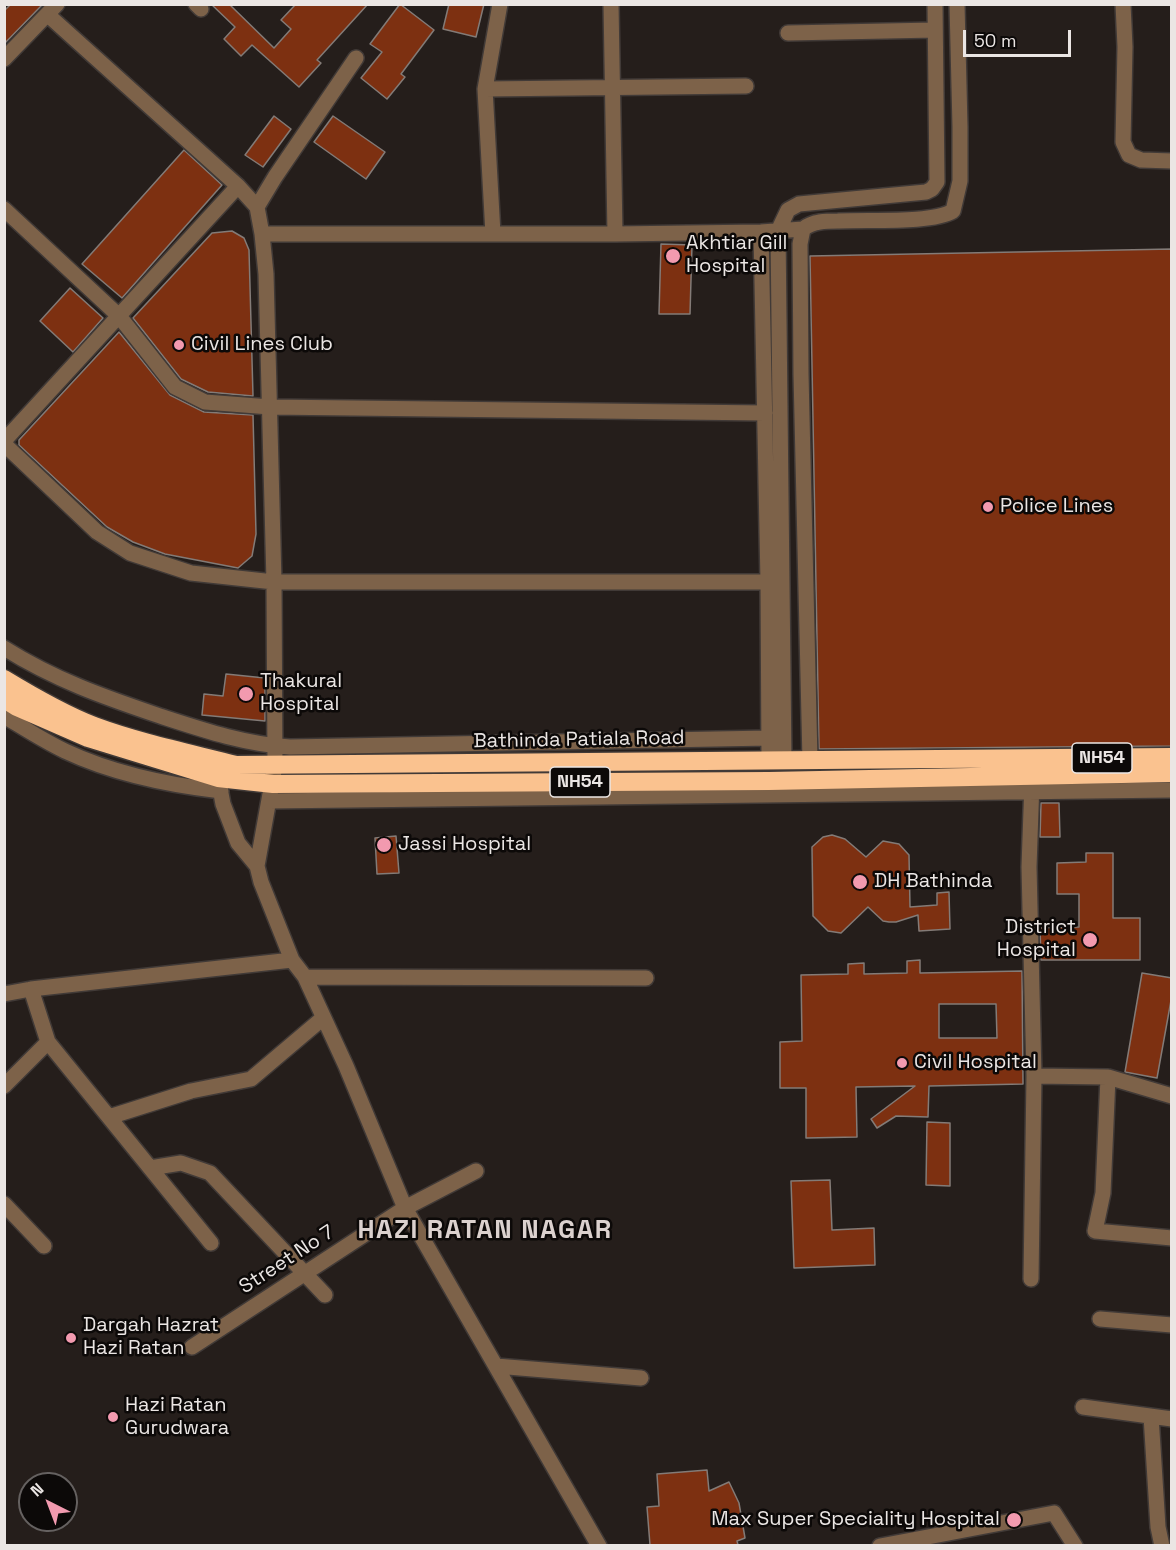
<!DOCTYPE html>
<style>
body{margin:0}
#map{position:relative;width:1176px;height:1550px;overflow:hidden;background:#251e1b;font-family:"Space Grotesk",sans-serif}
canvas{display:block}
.frame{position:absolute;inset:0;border:6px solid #ebe6e4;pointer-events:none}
.north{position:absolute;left:18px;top:1472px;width:60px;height:60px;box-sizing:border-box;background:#0c0908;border:2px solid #656160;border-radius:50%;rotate:318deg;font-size:16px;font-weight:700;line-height:24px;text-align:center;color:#ebe6e4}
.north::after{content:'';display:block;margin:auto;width:21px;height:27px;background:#f29aaf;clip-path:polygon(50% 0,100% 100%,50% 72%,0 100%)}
.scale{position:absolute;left:963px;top:30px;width:108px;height:27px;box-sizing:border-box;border:3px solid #ebe6e4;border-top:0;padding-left:8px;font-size:18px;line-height:21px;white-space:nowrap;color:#ebe6e4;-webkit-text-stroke:4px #0c0908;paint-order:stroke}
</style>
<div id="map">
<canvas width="1176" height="1550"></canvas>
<div class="frame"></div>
<div class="north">N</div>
<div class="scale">50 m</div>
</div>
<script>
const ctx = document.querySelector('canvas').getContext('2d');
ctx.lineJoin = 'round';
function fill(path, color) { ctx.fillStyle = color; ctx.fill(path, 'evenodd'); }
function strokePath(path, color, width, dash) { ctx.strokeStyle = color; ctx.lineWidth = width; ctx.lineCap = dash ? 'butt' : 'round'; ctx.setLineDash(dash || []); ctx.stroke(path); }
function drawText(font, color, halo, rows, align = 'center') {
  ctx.font = font + ' "Space Grotesk",sans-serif'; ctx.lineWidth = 5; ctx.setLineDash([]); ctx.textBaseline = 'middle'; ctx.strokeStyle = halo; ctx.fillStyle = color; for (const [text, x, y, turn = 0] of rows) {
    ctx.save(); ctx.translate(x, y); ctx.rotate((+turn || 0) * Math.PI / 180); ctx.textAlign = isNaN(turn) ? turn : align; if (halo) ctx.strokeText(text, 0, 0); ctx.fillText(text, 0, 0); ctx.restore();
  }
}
const building = new Path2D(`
 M 11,4 L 43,4 L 4,44 L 4,11 Z
 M 211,4 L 229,4 L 274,48 L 291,29 L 281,20 L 296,4 L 368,4 L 317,60 L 321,63 L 299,87 L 252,45 L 241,56 L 224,39 L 235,27 Z
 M 400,4 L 434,30 L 401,74 L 405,77 L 387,99 L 361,78 L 382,52 L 370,44 Z
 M 449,4 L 484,4 L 476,37 L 443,29 Z
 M 274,116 L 291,129 L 263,167 L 245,155 Z
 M 333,116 L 385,152 L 366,179 L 314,142 Z
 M 184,150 L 222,185 L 122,298 L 82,264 Z
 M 232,231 L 244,238 L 249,250 L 253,396 L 208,392 L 181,379 L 133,318 L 212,233 Z
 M 661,244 L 692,245 L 690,314 L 659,314 Z
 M 1172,249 L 1172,746 L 819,749 L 810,256 Z
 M 70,288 L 103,318 L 73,352 L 40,321 Z
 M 119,332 L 170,395 L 204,412 L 253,415 L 256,534 L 252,556 L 238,568 L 165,554 L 133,542 L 107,527 L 19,445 L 19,440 Z
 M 226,674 L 265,678 L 265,721 L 202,715 L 204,694 L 223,696 Z
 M 1041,803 L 1059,803 L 1060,837 L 1040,837 Z
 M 832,835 L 845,839 L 866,857 L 883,841 L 899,844 L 909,855 L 910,907 L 937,905 L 937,893 L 949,892 L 950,929 L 919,931 L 918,915 L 896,922 L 889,922 L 883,921 L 868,907 L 841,933 L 828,931 L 813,916 L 812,847 L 823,837 Z
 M 396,836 L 399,873 L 377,874 L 375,838 Z
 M 1086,853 L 1113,853 L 1113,918 L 1140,918 L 1140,960 L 1041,960 L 1040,928 L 1079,927 L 1079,894 L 1057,894 L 1057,863 L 1086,862 Z
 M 920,960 L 920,973 L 1022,971 L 1023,1084 L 929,1086 L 928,1117 L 896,1116 L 877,1128 L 871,1119 L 915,1086 L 856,1087 L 857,1137 L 806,1138 L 806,1088 L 780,1088 L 780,1042 L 802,1041 L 801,975 L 848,974 L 848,964 L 864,963 L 864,974 L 907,973 L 907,961 ZM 939,1004 L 996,1004 L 997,1038 L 939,1038 Z
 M 1142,973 L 1172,978 L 1172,995 L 1157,1078 L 1125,1072 Z
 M 927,1122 L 950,1123 L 950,1186 L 926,1185 Z
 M 830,1180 L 832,1230 L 874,1228 L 875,1265 L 794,1268 L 791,1181 Z
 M 707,1470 L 709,1491 L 729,1482 L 739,1503 L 745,1538 L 737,1541 L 738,1545 L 650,1545 L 647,1507 L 659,1506 L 657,1474 Z`);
const minor = new Path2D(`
 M 196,4 L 201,9
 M 611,4 L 615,234
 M 1123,4 L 1125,47 L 1123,142 L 1129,155 L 1141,160 L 1172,161
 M 48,15 L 238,186 L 257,207 L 262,234 L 266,274 L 274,582 L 275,766 L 257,866 L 261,882 L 292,960 L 305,977 L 346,1066 L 405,1208 L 599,1546
 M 788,33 L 935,30
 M 4,59 L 57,4
 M 485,89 L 746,86
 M 257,207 L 275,177 L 356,58
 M 4,209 L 119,316 L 175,387 L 205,402 L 270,407 L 765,413
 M 761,232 L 768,582 L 769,761
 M 262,234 L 615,234 L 761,232 L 803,229
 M 493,234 L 485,89 L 500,4
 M 4,441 L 238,186
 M 4,444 L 97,532 L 130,553 L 191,573 L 274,582 L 768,582
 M 4,648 C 55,680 104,697 160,716 C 203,730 244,744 290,747 L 769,738
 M 4,716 C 24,728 44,741 65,751 C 114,774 168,785 221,791
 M 784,761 L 778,231 L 788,210 L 799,204 L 926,192 L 932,189 L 937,182 L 935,4
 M 810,761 L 801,374 L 800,244 L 803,229 C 813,221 826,221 838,221 C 867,219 931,224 953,211 L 960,181 L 960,127 L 957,4
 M 219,783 L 223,804 L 238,843 L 257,866
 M 269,801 L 1172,790
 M 305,977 L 646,978
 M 31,989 L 48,1042 L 211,1243
 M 4,994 L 31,989 L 292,960
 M 1034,1076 L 1108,1077 L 1103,1193 L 1095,1231 L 1172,1238
 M 1108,1077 L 1172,1096
 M 4,1086 L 48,1042
 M 109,1117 L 191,1091 L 251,1079 L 323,1018
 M 150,1168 L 181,1163 L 210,1173 L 325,1295
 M 4,1204 L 44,1246
 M 1031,1279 L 1034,1076 L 1029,867 L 1032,782
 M 1100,1319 L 1172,1325
 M 192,1347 L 405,1208 L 476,1171
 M 496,1366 L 641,1378
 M 1083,1407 L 1172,1419
 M 1151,1416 L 1158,1527 L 1162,1546
 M 880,1546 L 1054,1513 L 1075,1546`);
const highway = new Path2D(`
 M 4,679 C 32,696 63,714 94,726 C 140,743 189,753 236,765 L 1172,757
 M 4,699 L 17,707 L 88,738 L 218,778 L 273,784 L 769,781 L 1172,773`);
const markers = [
 [673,256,8,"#f29aaf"],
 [179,345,6,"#f29aaf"],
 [988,507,6,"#f29aaf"],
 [246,694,8,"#f29aaf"],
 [384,845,8,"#f29aaf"],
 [860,882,8,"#f29aaf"],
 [1090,940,8,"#f29aaf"],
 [902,1063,6,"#f29aaf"],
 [71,1338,6,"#f29aaf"],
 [113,1417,6,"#f29aaf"],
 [1014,1520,8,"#f29aaf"]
];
const shields = [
 [1102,758,60],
 [580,782,60]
];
const shieldNames = [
 ["NH54",1102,758],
 ["NH54",580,782]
];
const poiNames = [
 ["Akhtiar Gill",686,244],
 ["Hospital",686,267],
 ["Civil Lines Club",191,345],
 ["Police Lines",1000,507],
 ["Thakural",260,682],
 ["Hospital",260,705],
 ["Jassi Hospital",398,845],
 ["DH Bathinda",874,882],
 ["District",1076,928,"right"],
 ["Hospital",1076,951,"right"],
 ["Civil Hospital",914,1063],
 ["Dargah Hazrat",83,1326],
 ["Hazi Ratan",83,1349],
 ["Hazi Ratan",125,1406],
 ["Gurudwara",125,1429],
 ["Max Super Speciality Hospital",1000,1520,"right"]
];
const streetNames = [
 ["Bathinda Patiala Road",579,740,-1],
 ["Street No 7",287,1260,-33]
];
const districtNames = [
 ["HAZI RATAN NAGAR",485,1231]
];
fill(building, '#7d3011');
strokePath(building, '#837b77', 1.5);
strokePath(minor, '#413a37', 18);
strokePath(highway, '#413a37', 21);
strokePath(minor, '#7d6249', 15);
strokePath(highway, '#fac28f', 18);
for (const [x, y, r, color] of markers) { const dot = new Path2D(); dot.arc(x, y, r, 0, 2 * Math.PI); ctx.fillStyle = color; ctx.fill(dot); strokePath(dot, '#0c0908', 2); }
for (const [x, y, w] of shields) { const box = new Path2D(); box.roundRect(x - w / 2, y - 15, w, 30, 4.5); ctx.fillStyle = '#0c0908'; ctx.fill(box); strokePath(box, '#ebe6e4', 1.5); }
drawText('bold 18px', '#ebe6e4', null, shieldNames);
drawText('20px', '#ebe6e4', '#0c0908', poiNames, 'left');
drawText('20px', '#ebe6e4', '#0c0908', streetNames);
ctx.letterSpacing = '1.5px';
drawText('bold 26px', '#dbd1ce', '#0c0908', districtNames);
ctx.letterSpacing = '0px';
</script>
